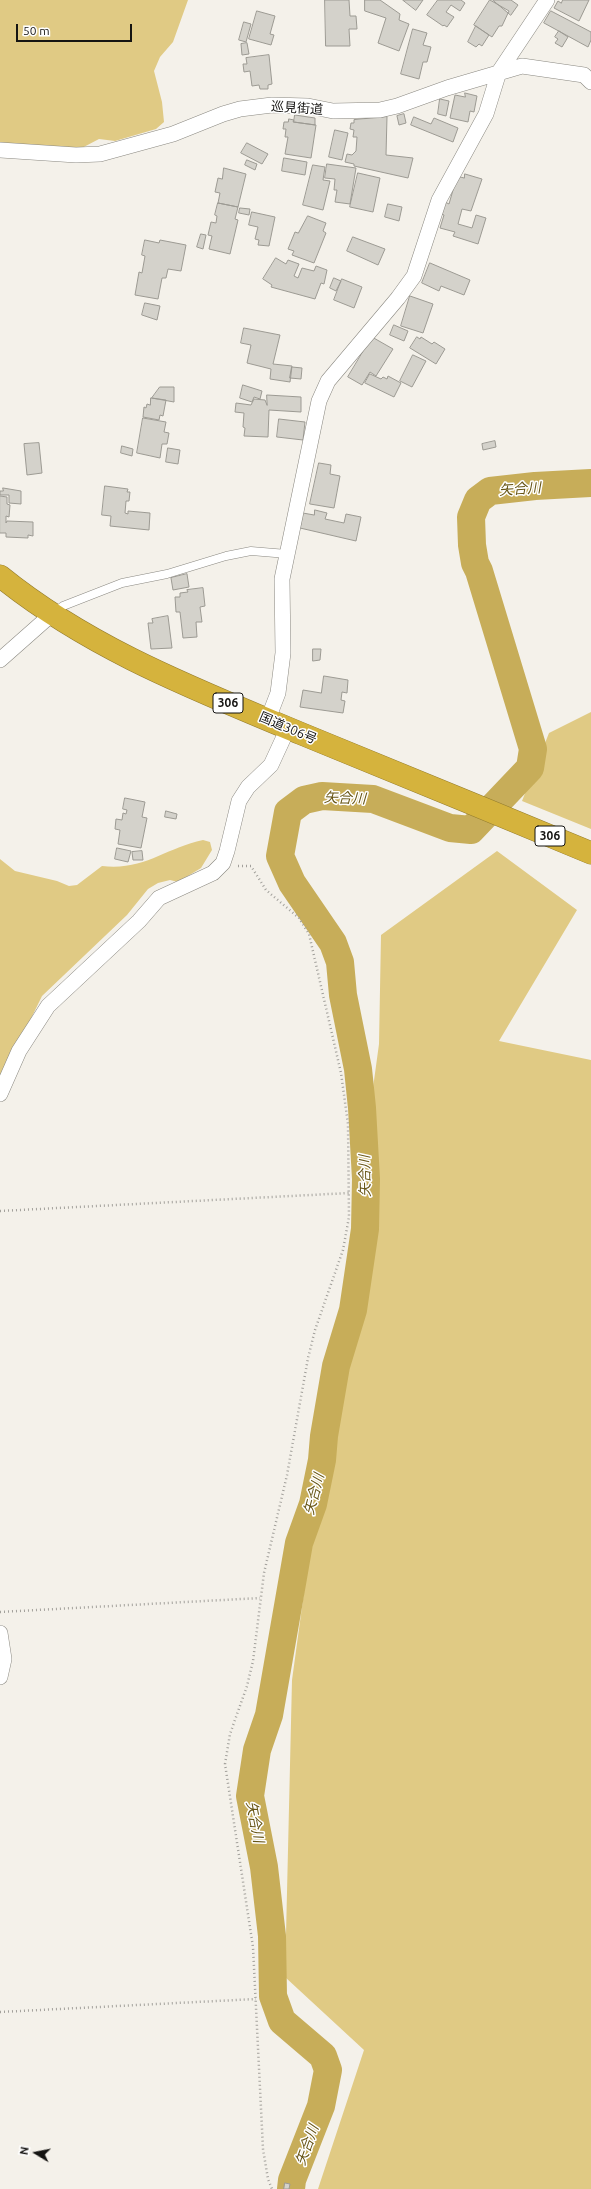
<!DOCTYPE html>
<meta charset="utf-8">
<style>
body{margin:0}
#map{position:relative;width:591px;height:2189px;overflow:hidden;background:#f4f1ea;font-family:Ubuntu,sans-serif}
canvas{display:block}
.north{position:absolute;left:16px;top:2133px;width:40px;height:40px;-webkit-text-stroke:3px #fff;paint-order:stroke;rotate:280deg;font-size:11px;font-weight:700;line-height:16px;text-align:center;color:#151412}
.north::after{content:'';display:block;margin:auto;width:14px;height:18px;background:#151412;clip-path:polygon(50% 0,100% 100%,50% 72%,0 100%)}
.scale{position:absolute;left:16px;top:24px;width:116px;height:18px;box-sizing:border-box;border:2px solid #151412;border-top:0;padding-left:5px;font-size:12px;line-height:14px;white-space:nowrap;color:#151412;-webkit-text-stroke:3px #fff;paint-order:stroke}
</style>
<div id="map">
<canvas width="591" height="2189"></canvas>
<div class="north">N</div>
<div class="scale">50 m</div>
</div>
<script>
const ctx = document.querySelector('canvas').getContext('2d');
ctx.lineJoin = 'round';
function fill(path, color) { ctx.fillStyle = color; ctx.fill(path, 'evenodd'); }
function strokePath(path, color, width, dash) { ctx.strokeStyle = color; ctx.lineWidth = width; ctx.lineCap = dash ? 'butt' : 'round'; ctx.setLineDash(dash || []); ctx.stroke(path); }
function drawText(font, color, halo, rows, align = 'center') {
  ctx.font = font + ' Ubuntu,"Noto Sans JP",sans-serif'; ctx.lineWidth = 3; ctx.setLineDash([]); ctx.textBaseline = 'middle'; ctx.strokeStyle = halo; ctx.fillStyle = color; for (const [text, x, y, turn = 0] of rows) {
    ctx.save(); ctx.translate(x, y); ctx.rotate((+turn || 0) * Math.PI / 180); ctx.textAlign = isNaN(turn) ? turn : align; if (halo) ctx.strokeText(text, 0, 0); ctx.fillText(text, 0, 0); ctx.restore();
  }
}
const green = new Path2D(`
 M 0,0 L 188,0 L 173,42 L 160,57 L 154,71 L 162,102 L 164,122 L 156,129 L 115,141 L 99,139 L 78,150 L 0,146 Z
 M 591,712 L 591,829 L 522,801 L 549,733 Z
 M 203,840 L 210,842 L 212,850 L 201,868 L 178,882 L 170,880 L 158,883 L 148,889 L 127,915 L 42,996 L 0,1082 L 0,859 L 15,871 L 57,881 L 69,886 L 77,885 L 102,866 C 144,871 165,848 203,840 Z
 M 497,851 L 577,910 L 499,1041 L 591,1060 L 591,2189 L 318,2189 L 364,2050 L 285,1977 L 292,1680 L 379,1044 L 381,935 Z`);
const river = new Path2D(`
 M 291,2189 L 292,2180 L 321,2106 L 328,2070 L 323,2056 L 282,2021 L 273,1996 L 272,1936 L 264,1867 L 250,1796 L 257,1750 L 269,1715 L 299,1543 L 313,1504 L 322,1460 L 324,1436 L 336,1366 L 353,1310 L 365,1229 L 366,1179 L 362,1108 L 358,1069 L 343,995 L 340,962 L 333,943 L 292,883 L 280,856 L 288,812 L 304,800 L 322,796 L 373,799 L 450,828 L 471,830 L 530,768 L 533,749 L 479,571 L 475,563 L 472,545 L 471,517 L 478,500 L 490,491 L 535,486 L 591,483`);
const building = new Path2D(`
 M 325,0 L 349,0 L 350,16 L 356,16 L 357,29 L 349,29 L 350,46 L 326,46 Z
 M 365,0 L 380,0 L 400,14 L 399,20 L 409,24 L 399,51 L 378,43 L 386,18 L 365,11 Z
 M 403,0 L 423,0 L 416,10 Z
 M 438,0 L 461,0 L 465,3 L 460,11 L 451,5 L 446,12 L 454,17 L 447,27 L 444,25 L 443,26 L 427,15 Z
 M 490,0 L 509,11 L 502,26 L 499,26 L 492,37 L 474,25 Z
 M 493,0 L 511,0 L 518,5 L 511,15 Z
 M 563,0 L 589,0 L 579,21 L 554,8 L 558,1 L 561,3 Z
 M 257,11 L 275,16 L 270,34 L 274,35 L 271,45 L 249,39 Z
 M 551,11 L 591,32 L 591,40 L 588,47 L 544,23 Z
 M 244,22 L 251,24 L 246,42 L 239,40 Z
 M 476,26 L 489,35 L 482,46 L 479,44 L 476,47 L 468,42 Z
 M 413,29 L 427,33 L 423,45 L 431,47 L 427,62 L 423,62 L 419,79 L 401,74 Z
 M 559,31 L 568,37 L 562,47 L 555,43 L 558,39 L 555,37 Z
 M 247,43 L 249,54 L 242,55 L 241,44 Z
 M 269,55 L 272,84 L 268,85 L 268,89 L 260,89 L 259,85 L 252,86 L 250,71 L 244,72 L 243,64 L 247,64 L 246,58 Z
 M 465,93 L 477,96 L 474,112 L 470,111 L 468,122 L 450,118 L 455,95 L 465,97 Z
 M 440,99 L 449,101 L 446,116 L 438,114 Z
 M 404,114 L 406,123 L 399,125 L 397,116 Z
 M 295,115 L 315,118 L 315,125 L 294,122 Z
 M 387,117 L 386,155 L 413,158 L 408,178 L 354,166 L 354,164 L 345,162 L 347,154 L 352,155 L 356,151 L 357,137 L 353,137 L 354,130 L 350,129 L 351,123 L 354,123 L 354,120 Z
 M 414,117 L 431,124 L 434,118 L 458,128 L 453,142 L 411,125 Z
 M 289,119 L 294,120 L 293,122 L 316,125 L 311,158 L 285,154 L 288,137 L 285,137 L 286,129 L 283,129 L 284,122 L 288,122 Z
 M 335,130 L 348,133 L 342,160 L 329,157 Z
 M 247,143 L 268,154 L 262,164 L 241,153 Z
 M 284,158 L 307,162 L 305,175 L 282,171 Z
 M 247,160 L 257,164 L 255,170 L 245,165 Z
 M 327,164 L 356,168 L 350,204 L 335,202 L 337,190 L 334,190 L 335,179 L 325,178 Z
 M 313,165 L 325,167 L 323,180 L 330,181 L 323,210 L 303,205 Z
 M 224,168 L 246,174 L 238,207 L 218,203 L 220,193 L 215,192 L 218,178 L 222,179 Z
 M 358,173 L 380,178 L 373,212 L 350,207 Z
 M 465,174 L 482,179 L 471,211 L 462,209 L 458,224 L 472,228 L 476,215 L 486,218 L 478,244 L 453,236 L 455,232 L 440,228 L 444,215 L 441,214 L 445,202 L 449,204 L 457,176 L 464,178 Z
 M 218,203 L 238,207 L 235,219 L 238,220 L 230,254 L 209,249 L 212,236 L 208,235 L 211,222 L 216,223 L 217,216 L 215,215 Z
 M 388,204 L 402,207 L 399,221 L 385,217 Z
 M 240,208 L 250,209 L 249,215 L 239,213 Z
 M 252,212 L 275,217 L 269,246 L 258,245 L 259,240 L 255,239 L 258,227 L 249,225 Z
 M 308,216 L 326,223 L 323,231 L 326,233 L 314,263 L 292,255 L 294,251 L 288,249 L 295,232 L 298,233 Z
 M 201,234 L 206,235 L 203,249 L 197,247 Z
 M 353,237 L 385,249 L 378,265 L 347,251 Z
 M 145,240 L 159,243 L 160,240 L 186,245 L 181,271 L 168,269 L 166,278 L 162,278 L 158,299 L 135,295 L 139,272 L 142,273 L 145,256 L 142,255 Z
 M 276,258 L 286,264 L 288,260 L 299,264 L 294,276 L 298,278 L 302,268 L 314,271 L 316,266 L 327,270 L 324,284 L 321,283 L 315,299 L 271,287 L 272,285 L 263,279 Z
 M 430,263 L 470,280 L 464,295 L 441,286 L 439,291 L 422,283 Z
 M 334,278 L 341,281 L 336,291 L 330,288 Z
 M 342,279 L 362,287 L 354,308 L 334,300 Z
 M 410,296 L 433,304 L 423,333 L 401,326 Z
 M 145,303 L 160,306 L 157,320 L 142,315 Z
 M 394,325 L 408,331 L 404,341 L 390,335 Z
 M 244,328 L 280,335 L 273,364 L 292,366 L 290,382 L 270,379 L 271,369 L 247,363 L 251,345 L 241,343 Z
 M 372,337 L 393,349 L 376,376 L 370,372 L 362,385 L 348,377 Z
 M 417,337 L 420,339 L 421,337 L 432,344 L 434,342 L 445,349 L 436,364 L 410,348 Z
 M 413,355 L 426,361 L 412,387 L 400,381 Z
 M 292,367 L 302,368 L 301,379 L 290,378 Z
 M 370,374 L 381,379 L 383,377 L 387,379 L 388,376 L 401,383 L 394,397 L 365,383 Z
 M 243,385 L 262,391 L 260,399 L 254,397 L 252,402 L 240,398 Z
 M 160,387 L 174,387 L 174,402 L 152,398 Z
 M 267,395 L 301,397 L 301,412 L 269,410 L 268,437 L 244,436 L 245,428 L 243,427 L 244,413 L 235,412 L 236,403 L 251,405 L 254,399 L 265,400 L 267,405 Z
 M 151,398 L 166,400 L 163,416 L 160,415 L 159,420 L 143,417 L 144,407 L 146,408 L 147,404 L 150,405 Z
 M 143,418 L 166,422 L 164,432 L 169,433 L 167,444 L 162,444 L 160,458 L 137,453 Z
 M 279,419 L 305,422 L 303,440 L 277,437 Z
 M 495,441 L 496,447 L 483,450 L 482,444 Z
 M 39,443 L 42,473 L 27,475 L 24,444 Z
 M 122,446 L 133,449 L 132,456 L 121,453 Z
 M 168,448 L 180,450 L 178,464 L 166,462 Z
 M 319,463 L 331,465 L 330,474 L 340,476 L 334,508 L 310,504 Z
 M 105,486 L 128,489 L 127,492 L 130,492 L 129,501 L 126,501 L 125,513 L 128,514 L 128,511 L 150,513 L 149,530 L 110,526 L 111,516 L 102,515 Z
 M 3,488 L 21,491 L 21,504 L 9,503 L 9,495 L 0,495 L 0,491 L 3,491 Z
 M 0,496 L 7,497 L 7,504 L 10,505 L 9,517 L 6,516 L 6,523 L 7,521 L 33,522 L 33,536 L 28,535 L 28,538 L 6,537 L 6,533 L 0,533 Z
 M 315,510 L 327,513 L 325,519 L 344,523 L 346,514 L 361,517 L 356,541 L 300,528 L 303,513 L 314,515 Z
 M 187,574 L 189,587 L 173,590 L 171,578 Z
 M 203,588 L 205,606 L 200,607 L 202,622 L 196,622 L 197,637 L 183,638 L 180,612 L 176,612 L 175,597 L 180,597 L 180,593 L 188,592 L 187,590 Z
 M 168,616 L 172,648 L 151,649 L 148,623 L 153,623 L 152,619 Z
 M 313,649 L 321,649 L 320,660 L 313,661 Z
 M 324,676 L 348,680 L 347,693 L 342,692 L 341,700 L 345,701 L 343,713 L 300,707 L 303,690 L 321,693 Z
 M 125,798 L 145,802 L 142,817 L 147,818 L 141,848 L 118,844 L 120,830 L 115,829 L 116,819 L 122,820 L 123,813 L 126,814 L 127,810 L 123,809 Z
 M 166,811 L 177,814 L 176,819 L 165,817 Z
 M 117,848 L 131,851 L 128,862 L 115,859 Z
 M 142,851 L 143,860 L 133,860 L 132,852 Z
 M 285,2183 L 290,2184 L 289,2189 L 284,2189 Z`);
const path = new Path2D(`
 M 238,866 L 251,866 L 266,890 L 299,918 L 309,934 L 341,1073 L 348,1124 L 349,1217 L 343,1250 L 315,1330 L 308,1358 L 287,1475 L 264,1573 L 253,1661 L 247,1686 L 230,1734 L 225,1764 L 253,1947 L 263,2149 L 268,2179 L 272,2189
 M 0,1211 L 349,1193
 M 0,1612 L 260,1598
 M 0,2012 L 256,1999`);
const lane = new Path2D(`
 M 54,613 L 63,606 L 122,583 L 167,574 L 226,556 L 251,551 L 287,554`);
const street = new Path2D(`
 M 0,150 L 76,155 L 100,154 L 173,134 L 223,114 L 240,109 L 272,105 L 308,106 L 333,111 L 380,110 L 397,106 L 447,88 L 522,66 L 584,75 L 591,82
 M 0,660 L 52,614
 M 268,719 L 278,693 L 283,653 L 282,579 L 319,401 L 328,381 L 398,298 L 414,276 L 439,200 L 486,114 L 499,72 L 547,0
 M 0,1094 L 19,1051 L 48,1006 L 139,921 L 159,898 L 213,873 L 223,863 L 227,851 L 239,801 L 248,787 L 271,765 L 288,728
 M 0,1633 L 4,1659 L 0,1677`);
const highway = new Path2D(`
 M 0,576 C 90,649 197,690 302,734 C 398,773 495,813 591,853`);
const shields = [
 [228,703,30],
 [550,836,30]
];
const shieldNames = [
 ["306",228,703],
 ["306",550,836]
];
const streetNames = [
 ["巡見街道",297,108,4],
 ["国道306号",288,728,23]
];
const waterNames = [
 ["矢合川",520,489,-4],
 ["矢合川",345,798,2],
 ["矢合川",365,1176,-91],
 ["矢合川",314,1494,-75],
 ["矢合川",255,1822,79],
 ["矢合川",307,2145,-70]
];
fill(green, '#e0ca84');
strokePath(river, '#c7ad59', 28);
fill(building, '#d4d2cb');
strokePath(building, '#9c9a93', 1);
strokePath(lane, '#8a8881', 9);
strokePath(street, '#8a8881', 16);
strokePath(highway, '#927b2e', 23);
strokePath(path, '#a2a09b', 2.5, [1, 3]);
strokePath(lane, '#fff', 8);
strokePath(street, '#fff', 15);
strokePath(highway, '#d5b33d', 22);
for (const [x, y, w] of shields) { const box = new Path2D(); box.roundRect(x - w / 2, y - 10, w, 20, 3); ctx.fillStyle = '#fff'; ctx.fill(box); strokePath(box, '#151412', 1); }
drawText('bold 12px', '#151412', null, shieldNames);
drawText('13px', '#151412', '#fff', streetNames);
drawText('italic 14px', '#665414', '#fff', waterNames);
</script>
